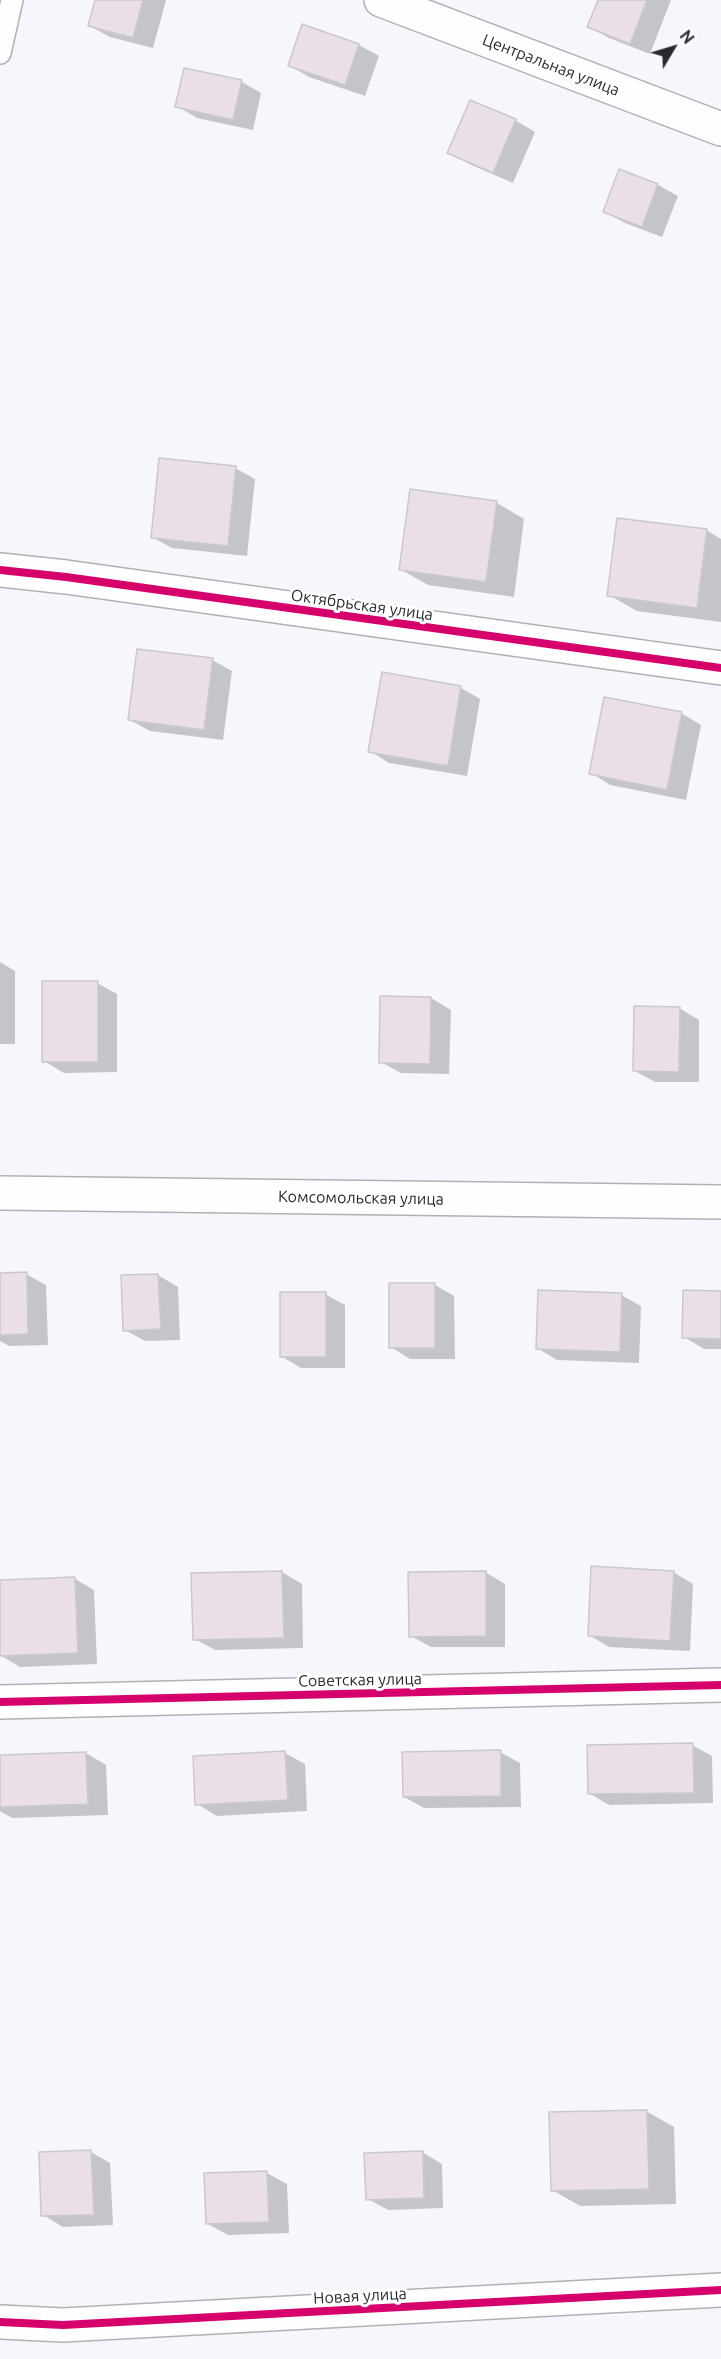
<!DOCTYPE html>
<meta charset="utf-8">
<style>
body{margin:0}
#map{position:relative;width:721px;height:2359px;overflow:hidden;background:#f7f6fc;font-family:Ubuntu,sans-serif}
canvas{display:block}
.north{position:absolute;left:643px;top:18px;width:60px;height:60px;-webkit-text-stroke:4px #fff;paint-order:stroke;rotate:52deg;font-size:16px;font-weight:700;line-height:24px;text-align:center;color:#2a292e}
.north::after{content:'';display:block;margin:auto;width:21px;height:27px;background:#2a292e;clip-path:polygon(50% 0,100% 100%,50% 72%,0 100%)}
</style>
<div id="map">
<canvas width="721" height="2359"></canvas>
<div class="north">N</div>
</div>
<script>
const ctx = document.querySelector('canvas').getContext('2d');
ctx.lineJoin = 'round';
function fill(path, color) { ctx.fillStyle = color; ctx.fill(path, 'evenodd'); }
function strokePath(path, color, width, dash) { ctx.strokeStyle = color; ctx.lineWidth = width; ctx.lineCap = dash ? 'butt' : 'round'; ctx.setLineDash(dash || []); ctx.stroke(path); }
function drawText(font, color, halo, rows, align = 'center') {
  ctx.font = font + ' Ubuntu,sans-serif'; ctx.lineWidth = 6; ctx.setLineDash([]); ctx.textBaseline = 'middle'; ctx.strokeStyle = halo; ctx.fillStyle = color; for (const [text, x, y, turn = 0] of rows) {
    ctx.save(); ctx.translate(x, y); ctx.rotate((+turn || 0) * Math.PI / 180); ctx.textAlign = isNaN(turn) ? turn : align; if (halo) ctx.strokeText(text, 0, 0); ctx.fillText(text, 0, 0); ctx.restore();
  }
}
const shadow = new Path2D(`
 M 97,0 L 166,0 L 153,48 L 110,37 L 90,26 Z
 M 599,0 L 671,0 L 650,54 L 609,38 L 589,27 Z
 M 303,26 L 359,45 L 379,56 L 365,96 L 309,77 L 289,65 Z
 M 185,70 L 242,82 L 261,93 L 253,130 L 197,118 L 177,106 Z
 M 471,101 L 515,120 L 535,132 L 513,183 L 469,164 L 449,152 Z
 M 620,171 L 658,185 L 678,196 L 662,237 L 625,223 L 605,212 Z
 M 235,468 L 255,479 L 247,556 L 172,548 L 152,537 Z
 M 411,491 L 497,503 L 524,519 L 514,597 L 428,585 L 400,569 Z
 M 706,530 L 721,539 L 721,622 L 637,611 L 609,595 Z
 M 212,660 L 232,671 L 223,740 L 150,731 L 130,720 Z
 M 461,688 L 480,699 L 467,776 L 389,763 L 370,751 Z
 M 681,713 L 701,725 L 686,800 L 610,785 L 591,773 Z
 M 0,962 L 15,971 L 15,1044 L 0,1044 Z
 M 97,983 L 117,994 L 117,1072 L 64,1073 L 44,1061 Z
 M 431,998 L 451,1010 L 449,1074 L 401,1073 L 381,1062 Z
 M 679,1008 L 699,1020 L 699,1082 L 655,1082 L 635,1071 Z
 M 0,1274 L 26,1274 L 46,1285 L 48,1345 L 9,1346 L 0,1341 Z
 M 158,1275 L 178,1287 L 180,1340 L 145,1341 L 125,1330 L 123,1277 Z
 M 435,1285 L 454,1296 L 455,1359 L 410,1359 L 391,1347 Z
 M 721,1292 L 721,1349 L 704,1349 L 684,1337 Z
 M 325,1294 L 345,1305 L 345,1368 L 301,1368 L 281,1356 Z
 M 621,1295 L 641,1306 L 639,1363 L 557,1360 L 537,1348 Z
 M 282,1572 L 302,1584 L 303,1648 L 215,1650 L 195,1639 Z
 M 485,1572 L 505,1584 L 505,1647 L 431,1647 L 411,1636 Z
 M 673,1572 L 693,1584 L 690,1651 L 609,1647 L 589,1635 Z
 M 75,1579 L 94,1590 L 97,1664 L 20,1667 L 0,1655 L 0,1581 Z
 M 692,1745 L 712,1756 L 713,1803 L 609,1805 L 589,1793 Z
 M 500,1752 L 520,1763 L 521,1807 L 424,1808 L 404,1797 Z
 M 86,1753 L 106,1765 L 108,1815 L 12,1818 L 0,1811 L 0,1757 Z
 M 285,1753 L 305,1764 L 307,1811 L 217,1816 L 197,1804 Z
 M 646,2111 L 674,2127 L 676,2204 L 580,2206 L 552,2190 Z
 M 91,2152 L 110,2163 L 113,2225 L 63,2227 L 43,2215 Z
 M 422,2152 L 442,2164 L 443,2208 L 388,2210 L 368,2199 Z
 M 267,2173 L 287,2184 L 289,2233 L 228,2235 L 208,2224 Z`);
const building = new Path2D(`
 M 95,0 L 143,0 L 133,38 L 88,26 Z
 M 598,0 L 647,0 L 630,44 L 587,27 Z
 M 302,24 L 359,44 L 345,85 L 288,66 Z
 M 184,68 L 242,80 L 233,120 L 175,107 Z
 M 470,100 L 516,119 L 493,173 L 447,153 Z
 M 619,169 L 658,184 L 642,227 L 603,212 Z
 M 159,458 L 236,466 L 228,546 L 151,538 Z
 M 410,489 L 497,501 L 486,582 L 399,570 Z
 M 617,518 L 707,529 L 697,608 L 607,596 Z
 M 137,649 L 213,658 L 204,730 L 128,720 Z
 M 382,672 L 461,686 L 448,766 L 368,752 Z
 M 604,697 L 682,712 L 667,790 L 589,774 Z
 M 42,981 L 98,981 L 98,1062 L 42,1062 Z
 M 380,996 L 431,997 L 430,1064 L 379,1063 Z
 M 634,1006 L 680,1007 L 679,1072 L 633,1071 Z
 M 27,1272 L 28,1334 L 0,1335 L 0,1273 Z
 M 158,1274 L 161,1329 L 123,1331 L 121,1275 Z
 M 389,1283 L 435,1283 L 435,1348 L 389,1348 Z
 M 538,1290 L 622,1293 L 620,1352 L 536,1349 Z
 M 683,1290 L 721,1291 L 721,1339 L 682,1338 Z
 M 280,1292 L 326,1292 L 326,1357 L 280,1357 Z
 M 591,1566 L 674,1571 L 670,1641 L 588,1636 Z
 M 282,1571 L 284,1638 L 193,1640 L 191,1573 Z
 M 486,1571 L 486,1636 L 409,1637 L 408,1572 Z
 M 75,1577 L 78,1653 L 0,1656 L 0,1580 Z
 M 693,1743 L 694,1793 L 588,1794 L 587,1745 Z
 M 501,1750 L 501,1796 L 403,1797 L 402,1752 Z
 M 285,1751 L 288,1800 L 195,1805 L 193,1756 Z
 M 86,1752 L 88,1804 L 0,1807 L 0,1755 Z
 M 647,2110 L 649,2189 L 551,2191 L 549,2112 Z
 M 91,2150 L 94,2215 L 41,2216 L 39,2152 Z
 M 423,2151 L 424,2198 L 366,2200 L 364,2153 Z
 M 267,2171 L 269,2222 L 206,2224 L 204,2173 Z`);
const lane = new Path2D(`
 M 0,53 L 12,0`);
const street = new Path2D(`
 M 381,0 L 721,129
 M 0,570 L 66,577 L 721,668
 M 0,1193 L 721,1202
 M 0,1702 L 721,1685
 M 0,2322 L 63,2325 L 721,2290`);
const cycleway = new Path2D(`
 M 0,570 L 66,577 L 721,668
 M 0,1702 L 721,1685
 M 0,2322 L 63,2325 L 721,2290`);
const streetNames = [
 ["Центральная улица",551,65,21],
 ["Октябрьская улица",362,605,8],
 ["Комсомольская улица",361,1198,1],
 ["Советская улица",360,1680,-1],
 ["Новая улица",360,2296,-3]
];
fill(shadow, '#0003');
fill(building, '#eadfe8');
strokePath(building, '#cac8cc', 1.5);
strokePath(lane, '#b1b0b5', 24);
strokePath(street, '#b1b0b5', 36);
strokePath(lane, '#fefeff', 21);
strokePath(street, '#fefeff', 33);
strokePath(cycleway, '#d6006c', 8);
drawText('16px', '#2a292e', '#fff', streetNames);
</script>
